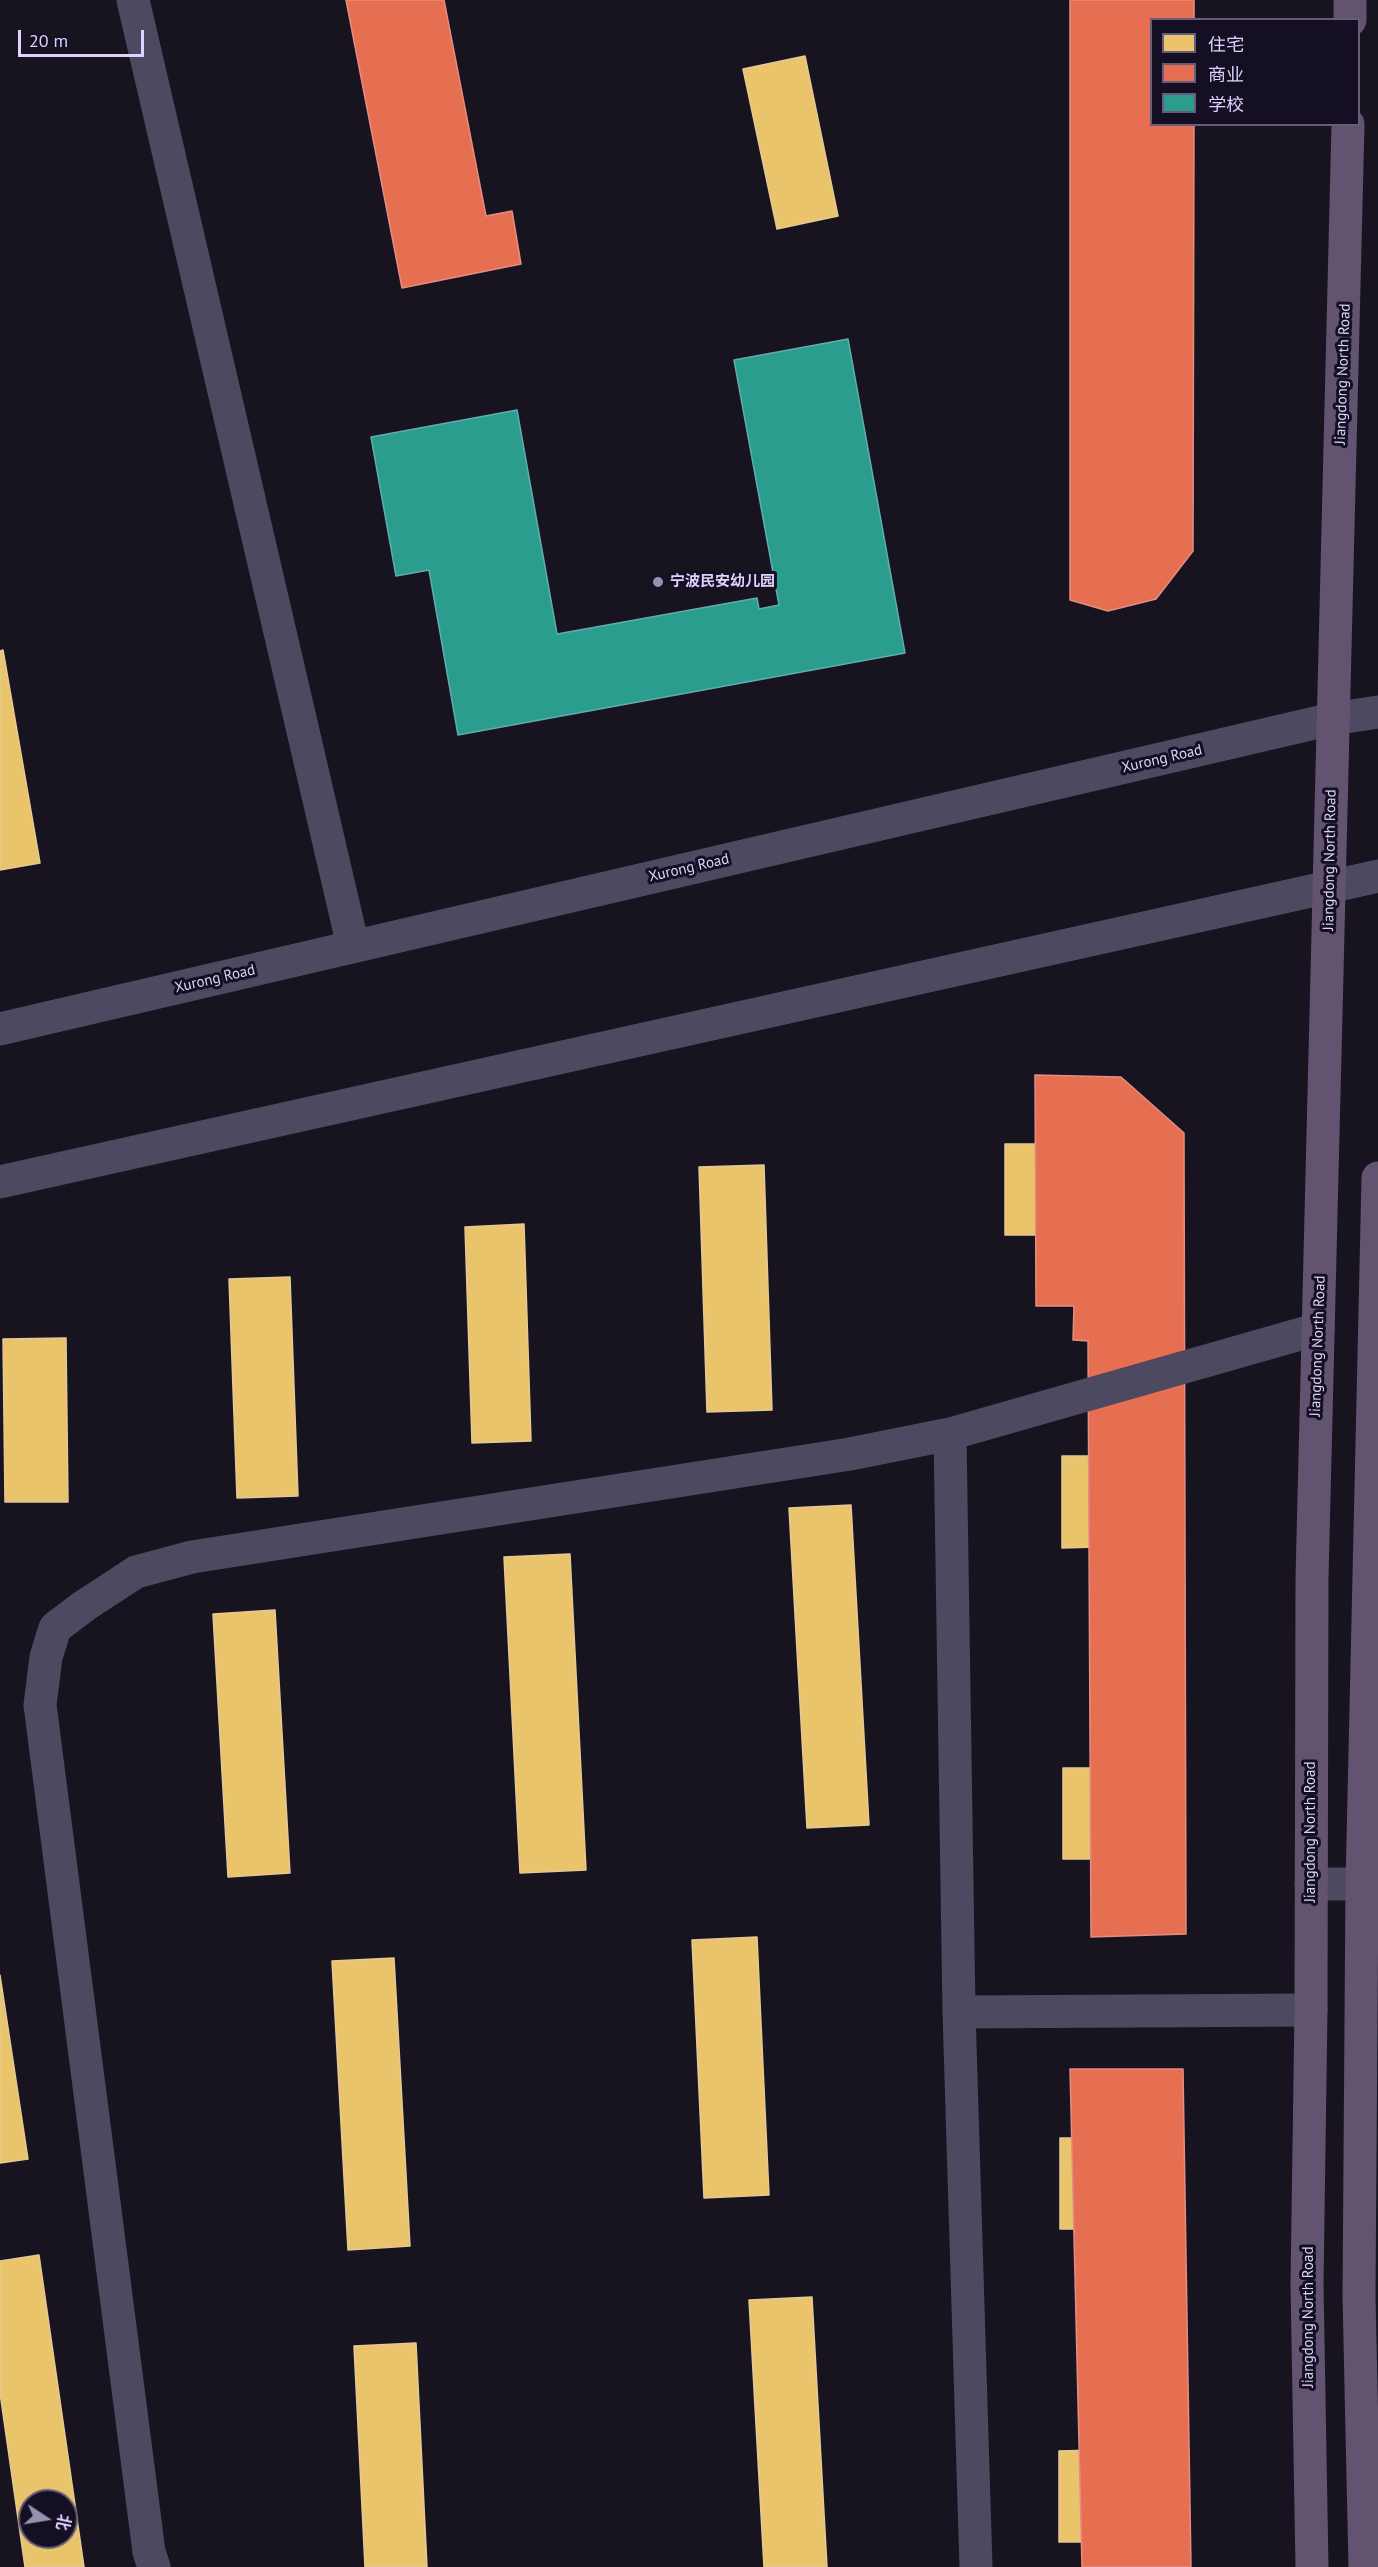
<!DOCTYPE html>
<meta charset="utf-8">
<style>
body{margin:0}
#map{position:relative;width:1378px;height:2567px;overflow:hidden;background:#17141f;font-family:"PT Sans","Noto Sans SC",sans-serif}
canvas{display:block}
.legend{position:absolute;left:1150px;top:18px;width:210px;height:108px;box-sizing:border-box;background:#150f24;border:2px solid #655d7b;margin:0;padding:8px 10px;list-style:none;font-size:18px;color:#ddd3fe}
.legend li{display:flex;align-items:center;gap:12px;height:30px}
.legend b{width:30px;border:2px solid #655d7b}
.north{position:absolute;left:18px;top:2489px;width:60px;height:60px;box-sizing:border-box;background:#150f24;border:2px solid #655d7b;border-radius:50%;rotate:102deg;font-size:16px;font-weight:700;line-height:24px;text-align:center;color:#ddd3fe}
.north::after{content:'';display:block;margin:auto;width:21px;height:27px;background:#9890b0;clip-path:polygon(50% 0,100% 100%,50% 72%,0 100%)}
.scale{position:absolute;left:18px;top:30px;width:126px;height:27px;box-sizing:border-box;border:3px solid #ddd3fe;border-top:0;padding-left:8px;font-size:18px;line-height:21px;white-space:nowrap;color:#ddd3fe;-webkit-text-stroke:4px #150f24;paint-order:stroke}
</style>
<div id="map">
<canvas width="1378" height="2567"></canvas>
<ul class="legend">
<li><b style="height:16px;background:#e9c46a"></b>住宅</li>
<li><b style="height:16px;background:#e76f51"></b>商业</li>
<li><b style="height:16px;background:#2a9d8f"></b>学校</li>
</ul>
<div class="north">北</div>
<div class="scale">20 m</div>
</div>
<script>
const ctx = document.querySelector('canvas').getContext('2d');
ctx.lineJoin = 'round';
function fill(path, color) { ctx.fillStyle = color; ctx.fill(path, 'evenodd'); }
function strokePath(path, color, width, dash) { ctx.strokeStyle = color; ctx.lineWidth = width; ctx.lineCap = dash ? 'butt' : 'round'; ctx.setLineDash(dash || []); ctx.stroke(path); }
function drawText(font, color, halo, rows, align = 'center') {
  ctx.font = font + ' "PT Sans","Noto Sans SC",sans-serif'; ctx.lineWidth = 6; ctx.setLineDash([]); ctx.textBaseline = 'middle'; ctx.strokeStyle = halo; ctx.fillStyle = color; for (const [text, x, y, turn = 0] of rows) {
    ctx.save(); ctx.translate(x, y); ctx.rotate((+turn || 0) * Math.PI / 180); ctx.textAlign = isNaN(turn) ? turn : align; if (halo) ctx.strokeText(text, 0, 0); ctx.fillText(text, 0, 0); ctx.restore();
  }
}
const homes = new Path2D(`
 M 354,0 L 430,0 L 474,216 L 401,231 Z
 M 1079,8 L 1165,8 L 1165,20 L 1152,20 L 1152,124 L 1165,124 L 1165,228 L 1077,227 Z
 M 805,56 L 838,216 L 777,229 L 743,69 Z
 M 1078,352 L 1162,353 L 1161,570 L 1077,570 Z
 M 3,650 L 40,863 L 0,870 L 0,651 Z
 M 1041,1088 L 1097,1088 L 1097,1299 L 1039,1298 L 1039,1235 L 1005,1235 L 1005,1144 L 1041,1144 Z
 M 764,1165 L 772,1410 L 707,1412 L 699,1167 Z
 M 524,1224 L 531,1441 L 472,1443 L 465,1227 Z
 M 290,1277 L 298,1496 L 237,1498 L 229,1279 Z
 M 66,1338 L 68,1502 L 5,1502 L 3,1339 Z
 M 1099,1401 L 1154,1401 L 1154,1611 L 1096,1611 L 1097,1547 L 1062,1548 L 1062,1456 L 1098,1456 Z
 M 851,1505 L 869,1825 L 807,1828 L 789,1508 Z
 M 570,1554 L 586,1870 L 520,1873 L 504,1557 Z
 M 275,1610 L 290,1873 L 228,1877 L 213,1614 Z
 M 1100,1712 L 1155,1712 L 1156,1922 L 1099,1923 L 1098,1859 L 1063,1859 L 1063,1768 L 1101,1768 Z
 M 757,1937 L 769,2195 L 704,2198 L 692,1940 Z
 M 394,1958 L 410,2246 L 348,2250 L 332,1961 Z
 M 0,1975 L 28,2159 L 0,2163 Z
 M 1097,2082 L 1152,2082 L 1152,2292 L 1094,2292 L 1095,2229 L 1060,2229 L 1060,2138 L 1097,2138 Z
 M 39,2255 L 84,2567 L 25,2567 L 0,2393 L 0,2261 ZM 30,2501 L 66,2501 L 66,2537 L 30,2537 Z
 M 812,2297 L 827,2567 L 764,2567 L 749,2300 Z
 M 416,2343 L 427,2567 L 365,2567 L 354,2346 Z
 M 1151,2394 L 1151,2567 L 1093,2567 L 1093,2542 L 1059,2542 L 1059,2451 L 1095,2450 L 1095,2395 Z`);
const shops = new Path2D(`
 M 346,0 L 444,0 L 486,216 L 512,211 L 521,264 L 402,288 Z
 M 1070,0 L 1194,0 L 1194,20 L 1152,20 L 1152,124 L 1194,124 L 1193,551 L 1156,599 L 1108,611 L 1070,600 Z
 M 1035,1075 L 1121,1077 L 1184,1133 L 1186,1934 L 1091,1937 L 1088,1341 L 1073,1340 L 1074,1306 L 1036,1306 Z
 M 1070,2069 L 1183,2069 L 1191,2567 L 1082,2567 Z`);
const schools = new Path2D(`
 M 848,339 L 905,653 L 458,735 L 429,570 L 396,576 L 371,437 L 517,410 L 557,634 L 757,598 L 759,609 L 779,605 L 734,360 Z`);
const minor = new Path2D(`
 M 133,0 L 353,946
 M 0,1029 L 1332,719 L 1378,712
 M 0,1182 L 1378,876
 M 950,1434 L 959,2012 L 976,2567
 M 1311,1884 L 1378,1884
 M 959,2012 L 1311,2010
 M 154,2567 L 149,2552 L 40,1705 L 46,1657 L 55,1628 L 84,1606 L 136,1572 L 192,1557 L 850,1454 L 950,1434 L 1318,1329`);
const major = new Path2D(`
 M 1350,20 L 1350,0
 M 1312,2567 L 1307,2284 L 1311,2010 L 1312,1578 L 1348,124
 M 1365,2567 L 1359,2296 L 1362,1884 L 1378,1178`);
const markers = [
 [658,582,6,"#9890b0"]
];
const streetNames = [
 ["Jiangdong North Road",1343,374,-88],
 ["Xurong Road",1162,759,-13],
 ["Jiangdong North Road",1330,860,-89],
 ["Xurong Road",689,868,-13],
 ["Xurong Road",215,979,-13],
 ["Jiangdong North Road",1318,1346,-88],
 ["Jiangdong North Road",1311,1832,-90],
 ["Jiangdong North Road",1309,2317,-90]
];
const poiNames = [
 ["宁波民安幼儿园",670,582]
];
fill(homes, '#e9c46a');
strokePath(homes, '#e5c896', 1.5);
fill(shops, '#e76f51');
strokePath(shops, '#e48d85', 1.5);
fill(schools, '#2a9d8f');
strokePath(schools, '#60adb0', 1.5);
strokePath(minor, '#4d4960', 33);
strokePath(major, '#625371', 33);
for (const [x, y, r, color] of markers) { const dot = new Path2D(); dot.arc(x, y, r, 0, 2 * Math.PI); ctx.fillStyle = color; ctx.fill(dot); strokePath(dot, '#150f24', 2); }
drawText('15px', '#ddd3fe', '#150f24', streetNames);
drawText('bold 15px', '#ddd3fe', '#150f24', poiNames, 'left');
</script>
